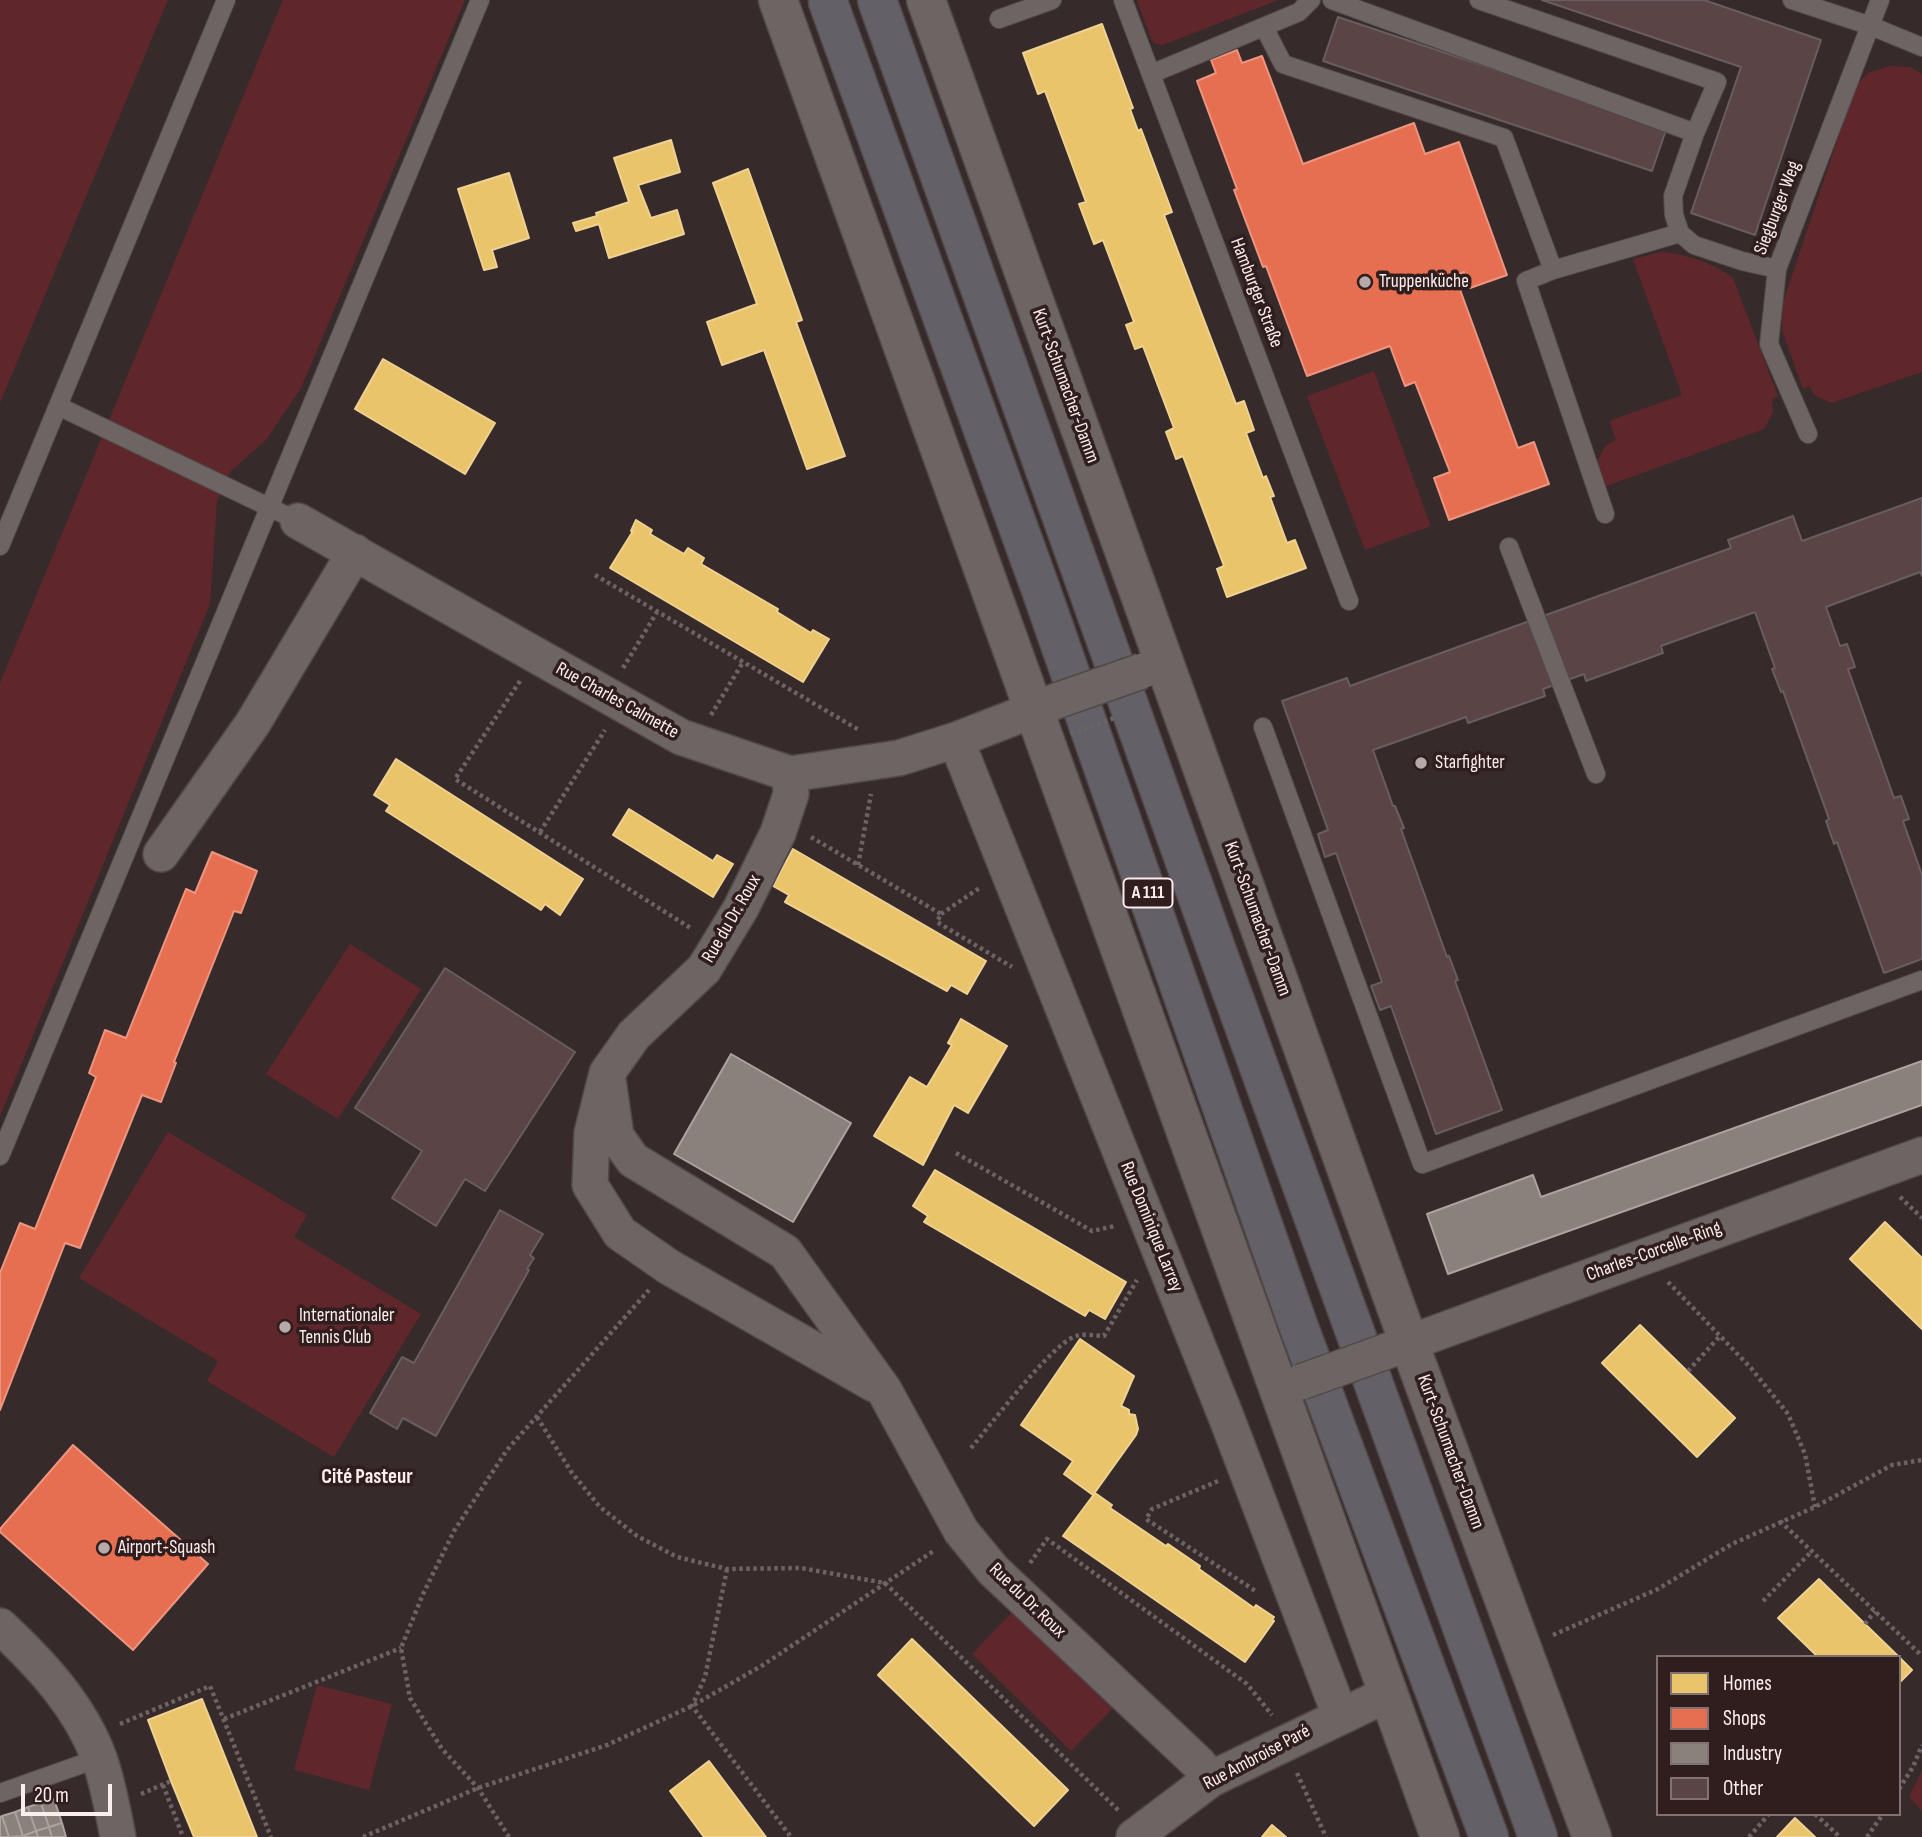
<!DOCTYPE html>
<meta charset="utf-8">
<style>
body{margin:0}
#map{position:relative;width:1922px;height:1837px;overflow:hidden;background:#362a2b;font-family:"Sofia Sans Condensed",sans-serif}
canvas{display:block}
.legend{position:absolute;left:1656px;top:1655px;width:245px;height:161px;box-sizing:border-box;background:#301d1d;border:2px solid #827171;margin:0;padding:9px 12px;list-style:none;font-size:21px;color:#fceeee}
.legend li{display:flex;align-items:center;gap:14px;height:35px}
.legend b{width:35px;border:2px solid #827171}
.scale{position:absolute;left:21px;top:1784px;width:91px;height:32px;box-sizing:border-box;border:4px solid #fceeee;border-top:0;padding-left:9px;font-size:21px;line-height:24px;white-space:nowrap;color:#fceeee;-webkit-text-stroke:5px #301d1d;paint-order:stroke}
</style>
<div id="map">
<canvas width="1922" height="1837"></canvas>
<ul class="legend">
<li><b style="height:19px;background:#e9c46a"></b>Homes</li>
<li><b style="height:19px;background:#e76f51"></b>Shops</li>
<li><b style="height:19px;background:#8a817c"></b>Industry</li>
<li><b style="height:19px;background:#5a4445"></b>Other</li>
</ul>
<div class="scale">20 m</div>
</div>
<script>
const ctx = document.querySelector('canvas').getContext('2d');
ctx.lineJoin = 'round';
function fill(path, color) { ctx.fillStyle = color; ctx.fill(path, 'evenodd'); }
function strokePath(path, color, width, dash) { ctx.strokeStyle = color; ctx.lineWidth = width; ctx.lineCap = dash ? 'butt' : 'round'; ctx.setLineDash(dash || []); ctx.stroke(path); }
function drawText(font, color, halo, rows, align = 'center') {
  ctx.font = font + ' "Sofia Sans Condensed",sans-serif'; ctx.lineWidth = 7; ctx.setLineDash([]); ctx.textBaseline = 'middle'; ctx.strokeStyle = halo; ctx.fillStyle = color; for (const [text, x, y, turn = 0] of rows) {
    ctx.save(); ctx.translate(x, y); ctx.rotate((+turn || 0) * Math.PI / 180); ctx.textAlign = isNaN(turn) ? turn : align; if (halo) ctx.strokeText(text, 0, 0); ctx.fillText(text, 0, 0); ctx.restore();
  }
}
const green = new Path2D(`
 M 0,0 L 168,0 L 0,403 Z
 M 283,0 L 465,0 L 301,388 L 266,440 L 230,472 L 217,502 L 210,604 L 0,1116 L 0,683 Z
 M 1137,0 L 1278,0 L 1163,45 L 1154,43 L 1151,39 Z
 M 1889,66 L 1910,67 L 1922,74 L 1922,372 L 1831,403 L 1814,395 L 1809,386 L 1803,389 L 1782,330 L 1783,303 L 1855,87 L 1868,73 Z
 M 1661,252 C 1683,253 1716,264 1733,278 L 1778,396 L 1772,399 L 1773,413 L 1764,429 L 1604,487 L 1596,464 L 1605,446 L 1616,440 L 1609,421 L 1682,395 L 1633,259 Z
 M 1374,371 L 1431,526 L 1365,550 L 1307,396 Z
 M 350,944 L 421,989 L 338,1119 L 266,1074 Z
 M 168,1132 L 307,1215 L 294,1237 L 421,1314 L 334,1457 L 207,1381 L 218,1361 L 79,1278 Z
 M 1016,1608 L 1116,1705 L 1071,1751 L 972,1654 Z
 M 317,1685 L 392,1704 L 369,1790 L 294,1770 Z
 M 1922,1771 L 1922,1811 L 1909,1797 Z`);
const homes = new Path2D(`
 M 1102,24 L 1133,108 L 1130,109 L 1138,131 L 1141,129 L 1172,212 L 1164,215 L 1236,404 L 1244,401 L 1254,430 L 1246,433 L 1263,478 L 1266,476 L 1274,496 L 1270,497 L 1287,543 L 1295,540 L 1306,568 L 1227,597 L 1217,569 L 1224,566 L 1183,456 L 1176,459 L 1166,432 L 1174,428 L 1143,346 L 1135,349 L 1126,325 L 1134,322 L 1103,240 L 1094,244 L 1079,204 L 1086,202 L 1045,91 L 1038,94 L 1023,53 Z
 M 671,140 L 680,172 L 638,185 L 651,218 L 677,210 L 684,234 L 609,258 L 599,224 L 576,231 L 573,223 L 597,216 L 596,213 L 629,202 L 614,158 Z
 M 748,169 L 802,320 L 796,322 L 845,456 L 807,469 L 764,350 L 722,365 L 707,322 L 757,304 L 713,183 Z
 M 509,173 L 529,238 L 492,250 L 497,267 L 484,270 L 458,189 Z
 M 383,359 L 495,423 L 465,474 L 355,409 Z
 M 636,520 L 652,530 L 650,534 L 684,554 L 688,548 L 704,558 L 701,564 L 778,609 L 777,612 L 811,633 L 813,630 L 829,639 L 803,682 L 610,568 L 633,531 L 631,531 Z
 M 396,759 L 583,879 L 560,915 L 545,904 L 541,910 L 386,811 L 390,805 L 374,795 Z
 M 629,809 L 713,861 L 717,855 L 733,864 L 713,897 L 613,835 Z
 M 793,849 L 986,961 L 967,994 L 951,985 L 947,991 L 785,902 L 789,895 L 773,886 Z
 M 961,1019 L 1007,1046 L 968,1113 L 954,1105 L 923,1165 L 874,1136 L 910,1077 L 927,1087 L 952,1045 L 948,1043 Z
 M 935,1170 L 1126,1282 L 1105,1319 L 1089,1310 L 1085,1316 L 924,1222 L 928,1216 L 913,1206 Z
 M 1885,1222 L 1922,1258 L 1922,1329 L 1850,1259 Z
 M 1640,1325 L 1735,1418 L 1697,1457 L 1602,1363 Z
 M 1080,1339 L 1134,1376 L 1121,1406 L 1129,1410 L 1129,1414 L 1135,1415 L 1138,1429 L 1136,1435 L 1093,1495 L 1064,1474 L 1073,1461 L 1021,1425 Z
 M 1095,1493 L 1112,1505 L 1110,1508 L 1166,1546 L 1168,1544 L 1200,1566 L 1199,1569 L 1254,1608 L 1256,1605 L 1274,1617 L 1272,1620 L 1274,1621 L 1245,1662 L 1063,1536 Z
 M 1819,1579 L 1865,1624 L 1899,1657 L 1818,1657 L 1778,1618 Z
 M 912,1639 L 1068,1790 L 1034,1826 L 878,1675 Z
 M 1899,1657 L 1912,1670 L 1899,1683 Z
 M 202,1699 L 257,1837 L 194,1837 L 171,1781 L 148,1720 Z
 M 709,1761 L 766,1837 L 704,1837 L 670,1791 Z
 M 1795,1818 L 1815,1837 L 1777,1837 Z
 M 1272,1825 L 1286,1837 L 1262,1837 Z`);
const shops = new Path2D(`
 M 1237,50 L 1242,63 L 1262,56 L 1303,164 L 1414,123 L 1425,154 L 1459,142 L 1507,275 L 1470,288 L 1464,272 L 1455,276 L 1518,448 L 1534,442 L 1549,484 L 1449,520 L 1434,478 L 1450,472 L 1415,382 L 1405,386 L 1390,346 L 1307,376 L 1266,266 L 1263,267 L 1234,190 L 1237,189 L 1197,81 L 1216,73 L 1211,60 Z
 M 212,852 L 257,871 L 241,913 L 234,911 L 174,1062 L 176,1063 L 161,1102 L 142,1095 L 80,1248 L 65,1243 L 0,1410 L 0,1273 L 20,1223 L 35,1229 L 96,1077 L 89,1073 L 105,1030 L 126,1038 L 186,889 L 195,893 Z
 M 73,1445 L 208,1564 L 133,1650 L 0,1532 L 0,1529 Z`);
const industry = new Path2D(`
 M 731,1054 L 851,1123 L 793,1222 L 674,1154 Z
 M 1922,1061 L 1922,1105 L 1448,1274 L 1427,1214 L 1533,1175 L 1541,1197 Z
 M 54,1799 L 62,1823 L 49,1827 L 41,1803 Z
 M 41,1803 L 49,1827 L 36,1831 L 28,1807 Z
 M 28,1807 L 36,1831 L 23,1836 L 15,1812 Z
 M 15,1812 L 23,1836 L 9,1837 L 2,1816 Z
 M 2,1816 L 9,1837 L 0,1837 L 0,1817 Z
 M 62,1823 L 66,1837 L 52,1837 L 49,1827 Z
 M 49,1827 L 52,1837 L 38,1837 L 36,1831 Z
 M 36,1831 L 38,1837 L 24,1837 L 23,1836 Z`);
const building = new Path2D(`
 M 1542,0 L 1704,0 L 1821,40 L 1755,235 L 1691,213 L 1741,67 Z
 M 1338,17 L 1667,127 L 1652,171 L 1323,61 Z
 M 1922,498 L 1922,576 L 1920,572 L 1826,607 L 1840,646 L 1847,644 L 1855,667 L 1848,669 L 1894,798 L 1901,796 L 1909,819 L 1903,821 L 1922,875 L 1922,959 L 1884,973 L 1837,842 L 1834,844 L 1826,821 L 1829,819 L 1783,691 L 1781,692 L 1772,669 L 1775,668 L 1755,612 L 1661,646 L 1663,653 L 1586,681 L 1584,674 L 1543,689 L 1545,696 L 1468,723 L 1466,717 L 1373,750 L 1393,806 L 1395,806 L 1404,828 L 1401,829 L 1447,957 L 1449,956 L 1458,980 L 1455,981 L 1502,1110 L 1436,1134 L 1391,1006 L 1380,1010 L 1371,986 L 1382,982 L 1336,853 L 1325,857 L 1318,834 L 1328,830 L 1282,701 L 1347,678 L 1350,686 L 1731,548 L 1728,540 L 1793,516 L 1802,541 Z
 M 445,968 L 575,1052 L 485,1191 L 465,1179 L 436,1226 L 392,1198 L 422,1151 L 355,1108 Z
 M 500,1210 L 543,1234 L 530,1255 L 534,1258 L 527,1269 L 529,1270 L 436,1436 L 403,1418 L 397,1429 L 370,1413 L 402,1357 L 414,1363 Z`);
const path = new Path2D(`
 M 595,575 L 859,730
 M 623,668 L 657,612
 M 520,681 L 455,779 L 692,929
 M 711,715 L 743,662
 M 540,832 L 605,730
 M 811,837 L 941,914 L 937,922 L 1012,967
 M 858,865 L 871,794
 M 941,914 L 981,887
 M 956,1153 L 1092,1231 L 1115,1226
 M 1900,1197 L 1922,1218
 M 1668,1282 L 1751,1368 L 1788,1414 L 1805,1454 L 1815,1507
 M 1688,1371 L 1720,1336
 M 537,1417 L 572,1473 L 600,1507 L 637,1536 L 677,1557 L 727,1569 L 801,1568 L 885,1583 L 1119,1811
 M 971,1448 C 990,1426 1052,1343 1076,1336 C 1084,1333 1096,1336 1104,1336 L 1137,1280
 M 1218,1481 L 1152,1509 L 1146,1519 L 1257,1592
 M 1780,1521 L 1922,1656
 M 1030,1563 L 1047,1539 L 1247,1684 L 1272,1715
 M 727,1569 L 705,1677 L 692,1706 L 791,1837
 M 1763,1601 L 1812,1551
 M 1865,1624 L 1875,1611
 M 1553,1635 L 1658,1589 L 1732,1544 L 1815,1507 L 1892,1465 L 1922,1460
 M 224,1719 L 401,1648
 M 120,1724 L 210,1686 L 271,1837
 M 1297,1773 L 1326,1837
 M 163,1785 L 183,1837
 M 1899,1789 L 1913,1767 L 1922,1745
 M 141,1794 L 171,1781
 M 1815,1814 L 1840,1837
 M 363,1837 L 478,1788 L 607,1745 L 692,1706 L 763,1665 L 935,1550
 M 509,1837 L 478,1788 L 442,1749 L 410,1698 L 401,1648 L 423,1594 L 454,1531 L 507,1450 L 649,1290
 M 1749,1837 L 1769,1814
 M 1867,1837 L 1883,1814`);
const lane = new Path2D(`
 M 1123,0 L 1349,601
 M 1332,0 L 1695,133
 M 1479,0 L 1717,82 L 1695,133 L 1673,196 L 1674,215 L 1680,233 L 1694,245 L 1742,261 L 1777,269
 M 1792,0 L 1871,26 L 1922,47
 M 999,19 L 1052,0
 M 1264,27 L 1283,64 L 1504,138 L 1553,270 L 1680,233
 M 1151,74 L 1299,12 L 1311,0
 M 1553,270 L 1526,281 L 1605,514
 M 58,406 L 298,521
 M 1808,434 L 1769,344 L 1777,269 L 1880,0
 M 0,546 L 226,0
 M 1509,547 L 1596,774
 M 1263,727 L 1422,1164 L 1922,980
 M 0,1156 L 480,0
 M 0,1793 L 99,1758`);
const street = new Path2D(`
 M 298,521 L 681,737 L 790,774 L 899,758 L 956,740 L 1059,700
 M 956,740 L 1227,1419 L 1340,1715
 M 790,774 L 791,794 L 778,833 L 741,908 L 704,969 L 634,1035 L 607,1073 L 592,1133 L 590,1185 L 620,1233 L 669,1267 L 874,1384
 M 161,854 L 253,723 L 355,552
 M 607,1073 L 616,1136 L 633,1160 L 785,1252 L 884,1390 L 961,1531 L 993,1570 L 1198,1763 L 1211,1779
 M 1387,1351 L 1922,1155
 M 0,1626 C 40,1663 80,1706 99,1758 C 108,1783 113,1811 118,1837
 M 1134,1837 L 1211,1779 L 1388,1694`);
const secondary = new Path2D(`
 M 778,0 L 1440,1837
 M 926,0 L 1409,1343 L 1592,1837`);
const highway = new Path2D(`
 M 877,0 L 1218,954 L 1538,1837
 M 828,2 L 1041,590 L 1297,1322 L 1489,1837`);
const pathBridge = new Path2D(`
 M 1071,734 L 1117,717`);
const streetBridge = new Path2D(`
 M 1059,700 L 1142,671
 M 1301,1382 L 1387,1351`);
const markers = [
 [1365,282,7,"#b7a9aa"],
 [1421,763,7,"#b7a9aa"],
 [285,1327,7,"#b7a9aa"],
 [104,1548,7,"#b7a9aa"]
];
const shields = [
 [1148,893,49]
];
const shieldNames = [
 ["A 111",1148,893]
];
const streetNames = [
 ["Siegburger Weg",1778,208,-69],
 ["Hamburger Straße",1256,293,69],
 ["Kurt-Schumacher-Damm",1065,386,70],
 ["Rue Charles Calmette",617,701,29],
 ["Rue du Dr. Roux",732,919,-60],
 ["Kurt-Schumacher-Damm",1257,919,70],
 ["Rue Dominique Larrey",1151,1227,68],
 ["Charles-Corcelle-Ring",1654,1252,-20],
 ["Kurt-Schumacher-Damm",1450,1452,70],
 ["Rue du Dr. Roux",1027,1601,44],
 ["Rue Ambroise Paré",1257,1758,-28]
];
const poiNames = [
 ["Truppenküche",1379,282],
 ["Starfighter",1435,763],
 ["Internationaler",299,1316],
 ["Tennis Club",299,1338],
 ["Airport-Squash",118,1548]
];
const neighbourhoodNames = [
 ["Cité Pasteur",367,1478]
];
fill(green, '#5f272c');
fill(homes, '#e9c46a');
strokePath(homes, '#efd192', 2);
fill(shops, '#e76f51');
strokePath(shops, '#ed9580', 2);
fill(industry, '#8a817c');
strokePath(industry, '#aca29e', 2);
fill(building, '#5a4445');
strokePath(building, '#685e5f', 2);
strokePath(lane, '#524848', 20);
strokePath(street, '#524848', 38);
strokePath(secondary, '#524848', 41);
strokePath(highway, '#524848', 41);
strokePath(path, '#6c6464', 4.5, [3.5, 3.5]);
strokePath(lane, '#6d6464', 18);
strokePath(street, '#6d6464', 35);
strokePath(secondary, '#6d6464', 38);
strokePath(highway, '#636167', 38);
strokePath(streetBridge, '#524848', 38, []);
strokePath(pathBridge, '#6c6464', 4.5, [3.5, 3.5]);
strokePath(streetBridge, '#6d6464', 35);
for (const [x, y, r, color] of markers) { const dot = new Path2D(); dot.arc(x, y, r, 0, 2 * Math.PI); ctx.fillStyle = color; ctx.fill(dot); strokePath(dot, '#301d1d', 2.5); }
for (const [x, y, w] of shields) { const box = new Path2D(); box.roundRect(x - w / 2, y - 14.5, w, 29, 5); ctx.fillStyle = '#301d1d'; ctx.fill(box); strokePath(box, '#fceeee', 2); }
drawText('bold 18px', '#fceeee', null, shieldNames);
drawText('19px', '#fceeee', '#301d1d', streetNames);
drawText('19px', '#fceeee', '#301d1d', poiNames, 'left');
drawText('bold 21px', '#fceeee', '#301d1d', neighbourhoodNames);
</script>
